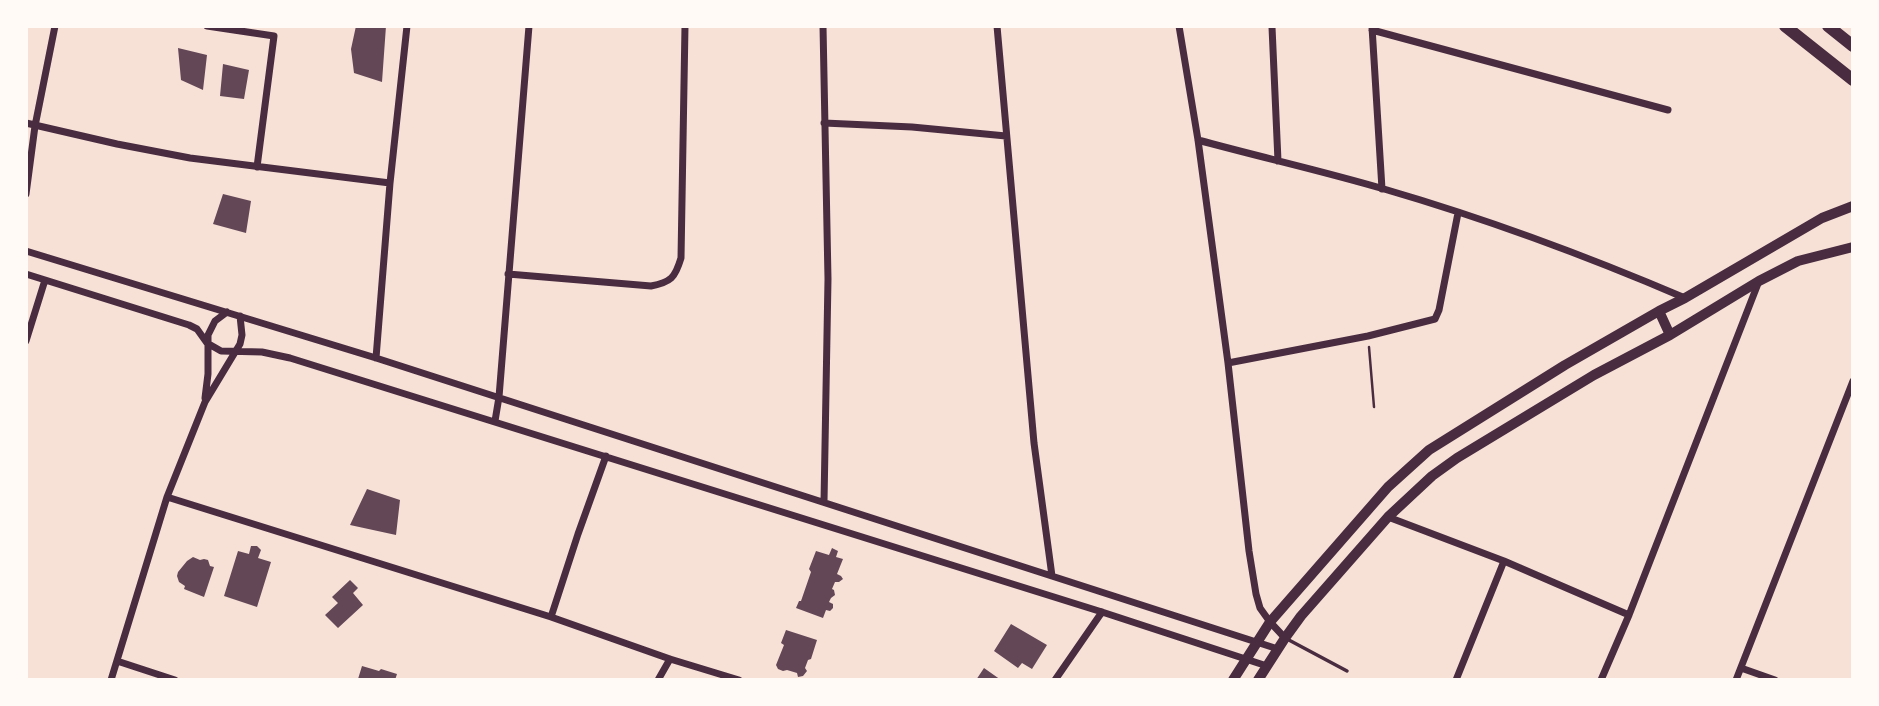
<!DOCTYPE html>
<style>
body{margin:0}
#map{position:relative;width:1879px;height:706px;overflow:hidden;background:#f7e1d7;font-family:"Nunito Sans",sans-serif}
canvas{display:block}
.frame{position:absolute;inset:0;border:28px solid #fffaf5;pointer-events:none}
</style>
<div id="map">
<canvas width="1879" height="706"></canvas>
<div class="frame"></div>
</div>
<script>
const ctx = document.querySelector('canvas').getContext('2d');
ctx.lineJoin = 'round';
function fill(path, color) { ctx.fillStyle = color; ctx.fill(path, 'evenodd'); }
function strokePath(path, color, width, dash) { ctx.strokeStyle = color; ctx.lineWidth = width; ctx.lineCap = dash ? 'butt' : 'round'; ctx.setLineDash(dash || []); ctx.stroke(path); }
const building = new Path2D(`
 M 356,26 L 386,26 L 382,82 L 354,73 L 351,49 Z
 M 178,48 L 207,55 L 203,90 L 181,80 Z
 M 223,64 L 249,70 L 244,99 L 220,96 Z
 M 223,194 L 251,201 L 246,233 L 213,224 Z
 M 367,489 L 400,500 L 396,535 L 350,525 Z
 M 251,546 L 257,546 L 261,550 L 258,558 L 271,562 L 257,607 L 224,596 L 238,551 L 249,554 Z
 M 832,548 L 838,551 L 836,557 L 843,559 L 837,574 L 841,576 L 843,579 L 839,582 L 835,582 L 832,589 L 834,590 L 835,595 L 831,598 L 829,602 L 833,604 L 833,608 L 830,611 L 826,610 L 823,618 L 796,608 L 799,601 L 801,601 L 811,572 L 809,569 L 816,551 L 829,555 Z
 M 193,557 L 200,560 L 204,559 L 208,560 L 210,566 L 214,567 L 204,597 L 184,589 L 185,586 L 179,582 L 177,576 L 178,572 L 187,561 Z
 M 350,580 L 358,588 L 353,593 L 363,605 L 338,628 L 325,615 L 338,603 L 332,597 Z
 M 1011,624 L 1047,645 L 1032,669 L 1022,663 L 1018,668 L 994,651 Z
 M 786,630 L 817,640 L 811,659 L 808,660 L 805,668 L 807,671 L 803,676 L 798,677 L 797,673 L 787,670 L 783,671 L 778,669 L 776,665 L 784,645 L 781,643 Z
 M 362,666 L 379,671 L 381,669 L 397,674 L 395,680 L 361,680 L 358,679 Z
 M 984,668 L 1001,680 L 976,680 Z`);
const path = new Path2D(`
 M 1369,347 L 1374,407`);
const service = new Path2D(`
 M 1287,639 L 1347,671`);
const minor = new Path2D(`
 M 207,26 L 274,36 L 257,167
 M 823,26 L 828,279 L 824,502
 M 997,26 L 1034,443 L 1052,576
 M 1179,26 L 1198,140 L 1228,363 L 1249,551 L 1256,594 L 1260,608 L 1270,622 L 1285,638
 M 1272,27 L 1278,161
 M 1372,27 L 1382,189
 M 1372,30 L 1668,110
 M 26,123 L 117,144 L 190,158 L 390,183
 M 824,123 L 912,127 L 1006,136
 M 1198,140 C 1260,157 1323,171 1384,189 C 1487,219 1587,256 1685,298
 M 26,194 L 35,126 L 55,26
 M 26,251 L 376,358 L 1278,649
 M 26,274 L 189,325 L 197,329 L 207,343 L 221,351 L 262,352 L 290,358 L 1102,612 L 1267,666
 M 508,274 L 651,286 C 671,282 675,278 681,258 L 685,26
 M 26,341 L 45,280
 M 376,358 L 390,183 L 407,26
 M 1228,363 L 1368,336 L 1435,319 L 1439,310 L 1458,213
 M 205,398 L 208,374 L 208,335 L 215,321 L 227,312
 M 495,421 L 499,397 L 529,26
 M 167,497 L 551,617 L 670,659 L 739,680
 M 1388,517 L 1504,561 L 1629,615
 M 551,617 L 578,534 L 606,456
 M 117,661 L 175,680
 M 1741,668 L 1775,680
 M 111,680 L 167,497 L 205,402 L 240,344 L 242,335 L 240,316
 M 658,680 L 670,659
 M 1055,680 L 1102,612
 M 1456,680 L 1504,561
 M 1601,680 L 1629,615 L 1759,281
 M 1736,680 L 1853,381`);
const secondary = new Path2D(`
 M 1659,311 L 1670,335
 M 1233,680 L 1270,622 L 1388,487 L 1429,450 L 1565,365 L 1659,311 L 1685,298 L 1822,218 L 1853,206
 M 1258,680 L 1285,638 L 1301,616 L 1388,517 L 1432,476 L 1457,458 L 1594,375 L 1670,335 L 1759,281 L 1798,261 L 1853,247`);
const primary = new Path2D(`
 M 1785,26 L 1853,80
 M 1828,26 L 1853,46`);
fill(building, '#644757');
strokePath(path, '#4a2c40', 2.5);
strokePath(service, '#4a2c40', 3.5);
strokePath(minor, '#4a2c40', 7);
strokePath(secondary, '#4a2c40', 10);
strokePath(primary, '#4a2c40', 12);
</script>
